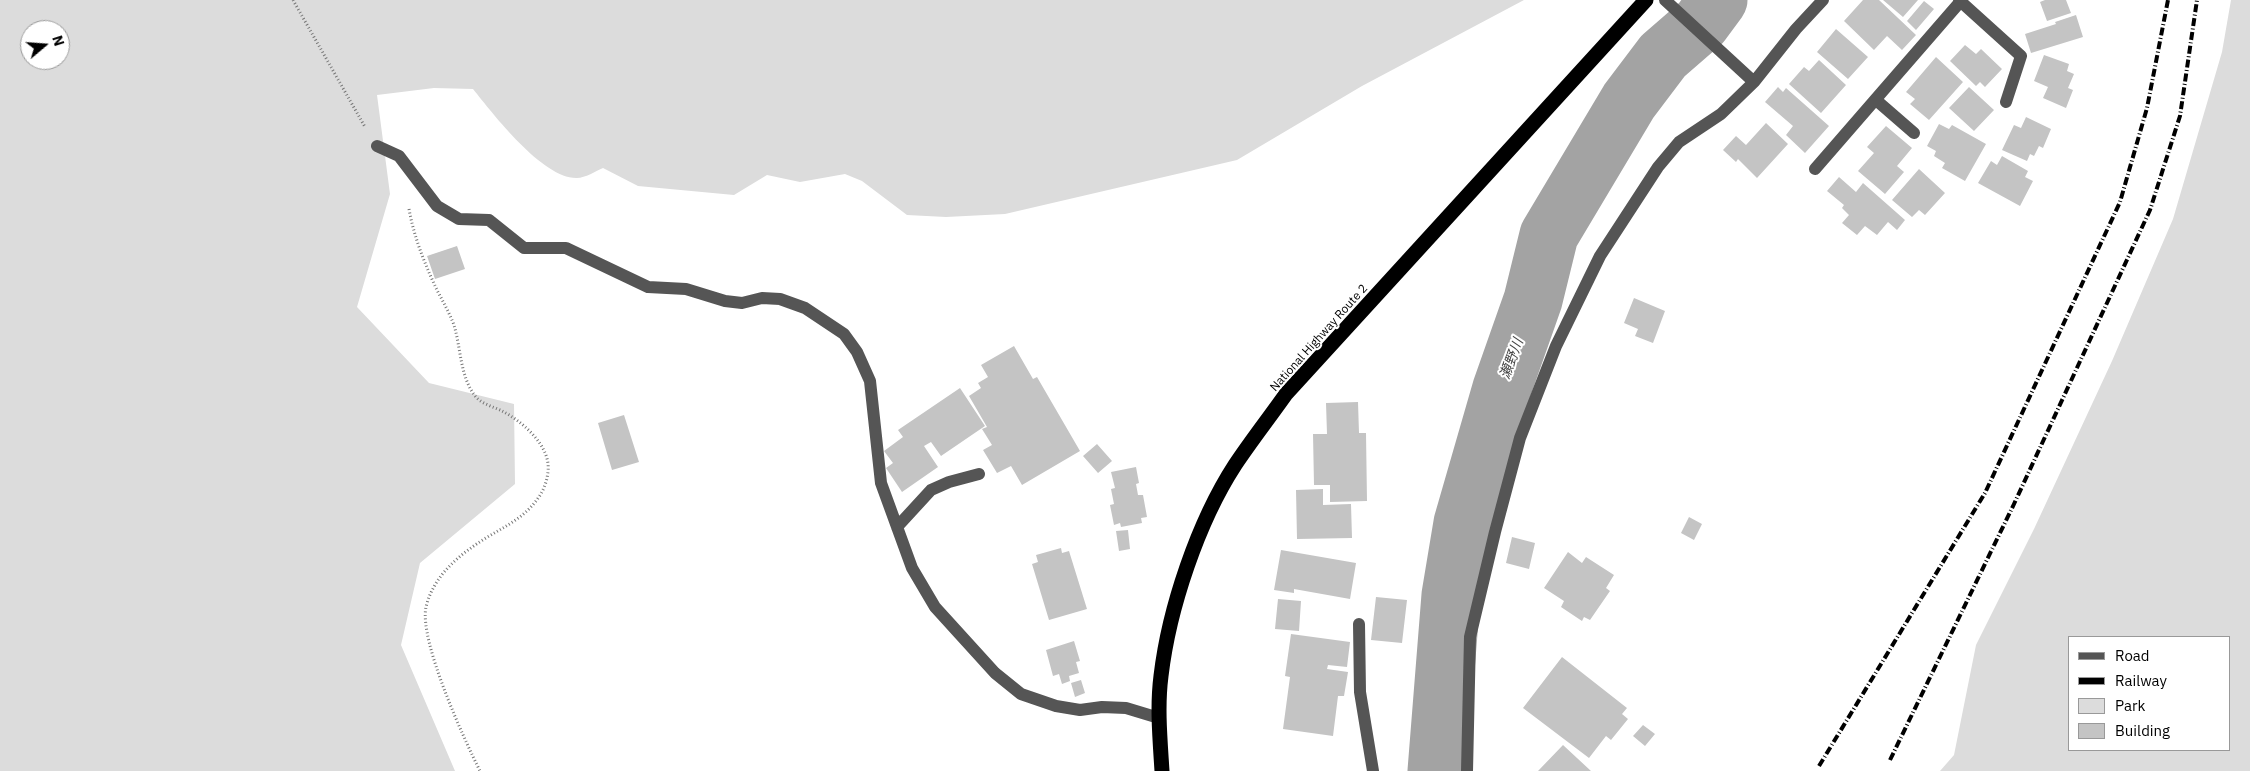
<!DOCTYPE html>
<meta charset="utf-8">
<style>
body{margin:0}
#map{position:relative;width:2250px;height:771px;overflow:hidden;background:#fff;font-family:"IBM Plex Sans",sans-serif}
canvas{display:block}
.legend{position:absolute;left:2068px;top:636px;width:162px;height:115px;box-sizing:border-box;background:#fff;border:1px solid #999;margin:0;padding:6px 9px;list-style:none;font-size:15px;color:#000}
.legend li{display:flex;align-items:center;gap:10px;height:25px}
.legend b{width:25px;border:1px solid #999}
.north{position:absolute;left:20px;top:20px;width:50px;height:50px;box-sizing:border-box;background:#fff;border:1px solid #999;border-radius:50%;rotate:72deg;font-size:14px;font-weight:700;line-height:20px;text-align:center;color:#000}
.north::after{content:'';display:block;margin:auto;width:18px;height:22px;background:#000;clip-path:polygon(50% 0,100% 100%,50% 72%,0 100%)}
</style>
<div id="map">
<canvas width="2250" height="771"></canvas>
<ul class="legend">
<li><b style="height:6px;background:#555"></b>Road</li>
<li><b style="height:6px;background:#000"></b>Railway</li>
<li><b style="height:14px;background:#dcdcdc"></b>Park</li>
<li><b style="height:14px;background:#c4c4c4"></b>Building</li>
</ul>
<div class="north">N</div>
</div>
<script>
const ctx = document.querySelector('canvas').getContext('2d');
ctx.lineJoin = 'round';
function fill(path, color) { ctx.fillStyle = color; ctx.fill(path, 'evenodd'); }
function strokePath(path, color, width, dash) { ctx.strokeStyle = color; ctx.lineWidth = width; ctx.lineCap = dash ? 'butt' : 'round'; ctx.setLineDash(dash || []); ctx.stroke(path); }
function drawText(font, color, halo, rows, align = 'center') {
  ctx.font = font + ' "IBM Plex Sans","Noto Sans JP",sans-serif'; ctx.lineWidth = 4; ctx.setLineDash([]); ctx.textBaseline = 'middle'; ctx.strokeStyle = halo; ctx.fillStyle = color; for (const [text, x, y, turn = 0] of rows) {
    ctx.save(); ctx.translate(x, y); ctx.rotate((+turn || 0) * Math.PI / 180); ctx.textAlign = isNaN(turn) ? turn : align; if (halo) ctx.strokeText(text, 0, 0); ctx.fillText(text, 0, 0); ctx.restore();
  }
}
const green = new Path2D(`
 M 0,0 L 1524,0 L 1362,86 L 1237,160 L 1005,214 L 946,217 L 907,215 L 862,181 L 845,174 L 800,182 L 767,175 L 734,195 L 638,186 L 603,168 C 596,171 585,178 577,178 C 543,179 493,114 473,89 L 434,88 L 377,95 L 390,194 L 357,307 L 429,383 L 514,404 L 515,484 L 420,563 L 401,645 L 455,771 L 0,771 ZM 30,30 L 60,30 L 60,60 L 30,60 Z
 M 2231,0 L 2250,0 L 2250,771 L 1940,771 L 1954,755 L 1976,645 L 2034,529 L 2112,361 L 2173,219 L 2222,52 ZM 2229,637 L 2229,750 L 2069,750 L 2069,637 Z`);
const river = new Path2D(`
 M 1437,771 L 1451,595 L 1463,523 L 1502,388 L 1533,300 L 1549,235 L 1629,101 L 1663,56 L 1701,23 L 1718,0`);
const building = new Path2D(`
 M 1863,0 L 1879,0 L 1916,35 L 1902,50 L 1887,36 L 1874,50 L 1844,21 Z
 M 1883,0 L 1918,0 L 1903,17 Z
 M 2045,0 L 2066,0 L 2071,13 L 2047,21 L 2040,2 Z
 M 1924,1 L 1934,9 L 1916,30 L 1907,21 Z
 M 2076,15 L 2083,37 L 2031,53 L 2025,34 L 2056,24 L 2055,22 Z
 M 1836,29 L 1868,57 L 1848,79 L 1817,52 Z
 M 1965,45 L 1976,54 L 1981,49 L 2002,69 L 1985,87 L 1980,82 L 1976,86 L 1950,61 Z
 M 2044,55 L 2069,64 L 2067,71 L 2074,74 L 2068,88 L 2073,90 L 2066,108 L 2043,98 L 2048,87 L 2034,81 Z
 M 1936,57 L 1963,82 L 1929,120 L 1910,104 L 1915,99 L 1906,92 Z
 M 1819,60 L 1846,85 L 1821,113 L 1789,84 L 1804,67 L 1809,71 Z
 M 1778,87 L 1783,92 L 1786,88 L 1829,126 L 1805,153 L 1786,135 L 1793,126 L 1765,102 Z
 M 1969,87 L 1994,110 L 1974,131 L 1949,108 Z
 M 2026,117 L 2051,129 L 2043,148 L 2039,146 L 2034,156 L 2030,154 L 2027,161 L 2002,150 L 2014,125 L 2021,128 Z
 M 1766,123 L 1788,144 L 1757,178 L 1738,159 L 1736,162 L 1723,150 L 1736,136 L 1746,145 Z
 M 1939,124 L 1949,129 L 1952,125 L 1986,144 L 1965,181 L 1942,168 L 1945,163 L 1934,156 L 1936,151 L 1927,146 Z
 M 1886,126 L 1912,148 L 1897,166 L 1904,172 L 1885,194 L 1858,171 L 1874,153 L 1867,147 Z
 M 2002,156 L 2028,171 L 2025,177 L 2033,181 L 2020,206 L 1978,183 L 1991,161 L 1997,165 Z
 M 1919,169 L 1945,193 L 1925,215 L 1919,210 L 1912,217 L 1892,200 Z
 M 1839,177 L 1856,192 L 1863,183 L 1905,220 L 1897,230 L 1888,222 L 1877,235 L 1865,226 L 1857,235 L 1842,223 L 1849,215 L 1842,208 L 1844,205 L 1827,191 Z
 M 457,246 L 465,269 L 435,279 L 427,256 Z
 M 1634,298 L 1665,311 L 1653,343 L 1635,336 L 1638,329 L 1624,323 Z
 M 1014,346 L 1033,379 L 1037,377 L 1080,451 L 1022,485 L 1011,466 L 997,473 L 983,450 L 992,445 L 982,429 L 987,427 L 969,396 L 981,388 L 978,383 L 988,377 L 981,365 Z
 M 960,388 L 985,426 L 941,456 L 931,442 L 924,446 L 938,467 L 902,492 L 886,468 L 893,463 L 884,451 L 903,437 L 898,430 Z
 M 1358,402 L 1359,433 L 1366,433 L 1367,501 L 1330,502 L 1330,485 L 1314,485 L 1313,434 L 1327,434 L 1326,403 Z
 M 624,415 L 639,462 L 612,470 L 598,423 Z
 M 1097,444 L 1112,461 L 1098,473 L 1083,456 Z
 M 1136,467 L 1139,483 L 1136,484 L 1138,495 L 1143,495 L 1147,517 L 1141,518 L 1142,523 L 1121,527 L 1120,523 L 1114,525 L 1110,505 L 1114,504 L 1111,489 L 1115,488 L 1111,472 Z
 M 1323,489 L 1323,505 L 1351,504 L 1352,538 L 1297,539 L 1296,490 Z
 M 1689,517 L 1702,524 L 1694,540 L 1681,533 Z
 M 1128,530 L 1130,549 L 1119,551 L 1116,531 Z
 M 1512,537 L 1535,543 L 1529,569 L 1506,563 Z
 M 1061,548 L 1062,553 L 1069,551 L 1087,609 L 1049,620 L 1032,564 L 1038,562 L 1036,555 Z
 M 1281,550 L 1356,563 L 1350,599 L 1294,589 L 1294,593 L 1274,590 Z
 M 1568,552 L 1582,563 L 1586,557 L 1614,575 L 1606,588 L 1610,591 L 1590,620 L 1584,617 L 1582,621 L 1561,607 L 1564,601 L 1544,588 Z
 M 1376,597 L 1407,600 L 1402,643 L 1371,640 Z
 M 1278,599 L 1301,601 L 1299,631 L 1275,629 Z
 M 1291,634 L 1350,642 L 1347,667 L 1328,665 L 1327,669 L 1348,672 L 1344,696 L 1338,696 L 1333,736 L 1283,729 L 1290,677 L 1285,676 Z
 M 1074,641 L 1080,661 L 1076,662 L 1079,673 L 1069,676 L 1070,681 L 1062,684 L 1059,674 L 1053,676 L 1046,650 Z
 M 1562,657 L 1627,708 L 1622,714 L 1628,719 L 1611,740 L 1606,736 L 1589,758 L 1523,708 Z
 M 1081,680 L 1085,693 L 1075,697 L 1071,683 Z
 M 1643,725 L 1655,734 L 1645,746 L 1633,736 Z
 M 1563,745 L 1591,771 L 1538,771 Z`);
const path = new Path2D(`
 M 293,0 L 365,127
 M 409,209 C 414,237 424,262 436,288 C 442,300 449,312 454,325 C 461,348 460,378 476,397 C 482,404 494,407 502,411 C 522,421 551,446 548,471 C 546,498 524,516 503,528 C 471,546 435,569 426,607 C 419,641 464,739 480,771`);
const minor = new Path2D(`
 M 1665,0 L 1754,82
 M 1959,0 L 2021,56 L 2006,102
 M 1876,100 L 1914,133
 M 377,146 L 399,156 L 437,206 L 459,219 L 489,220 L 524,248 L 566,248 L 648,287 L 686,289 L 725,301 L 742,303 L 762,298 L 780,299 L 805,308 L 844,334 L 857,352 L 870,381 L 881,483 L 912,568 L 935,607 L 995,673 L 1021,694 L 1056,706 L 1080,710 L 1102,707 L 1126,708 L 1159,718
 M 1815,169 L 1960,2
 M 897,527 L 931,490 L 949,482 L 979,474
 M 1359,624 L 1360,692 L 1373,771
 M 1467,771 L 1470,637 L 1495,532 L 1520,438 L 1556,346 L 1600,256 L 1658,167 L 1679,142 L 1721,114 L 1754,82 L 1796,29 L 1823,0`);
const highway = new Path2D(`
 M 1162,771 C 1160,739 1157,707 1161,676 C 1169,608 1198,522 1235,465 C 1251,441 1269,418 1286,394 L 1646,0`);
const rail = new Path2D(`
 M 1890,760 L 2014,504 L 2150,210 L 2180,116 L 2197,0
 M 1819,766 L 1985,493 L 2120,202 L 2147,108 L 2168,0`);
const streetNames = [
 ["National Highway Route 2",1319,338,-48]
];
const waterNames = [
 ["瀬野川",1512,359,-70]
];
fill(green, '#dcdcdc');
strokePath(river, '#a3a3a3', 59);
fill(building, '#c4c4c4');
strokePath(path, '#777', 3, [1, 2.5]);
strokePath(minor, '#555', 12);
strokePath(highway, '#000', 15);
strokePath(rail, '#000', 4, [8, 2.5, 1, 2.5]);
drawText('12px', '#000', '#fff', streetNames);
drawText('italic 14px', '#444', '#fff', waterNames);
</script>
